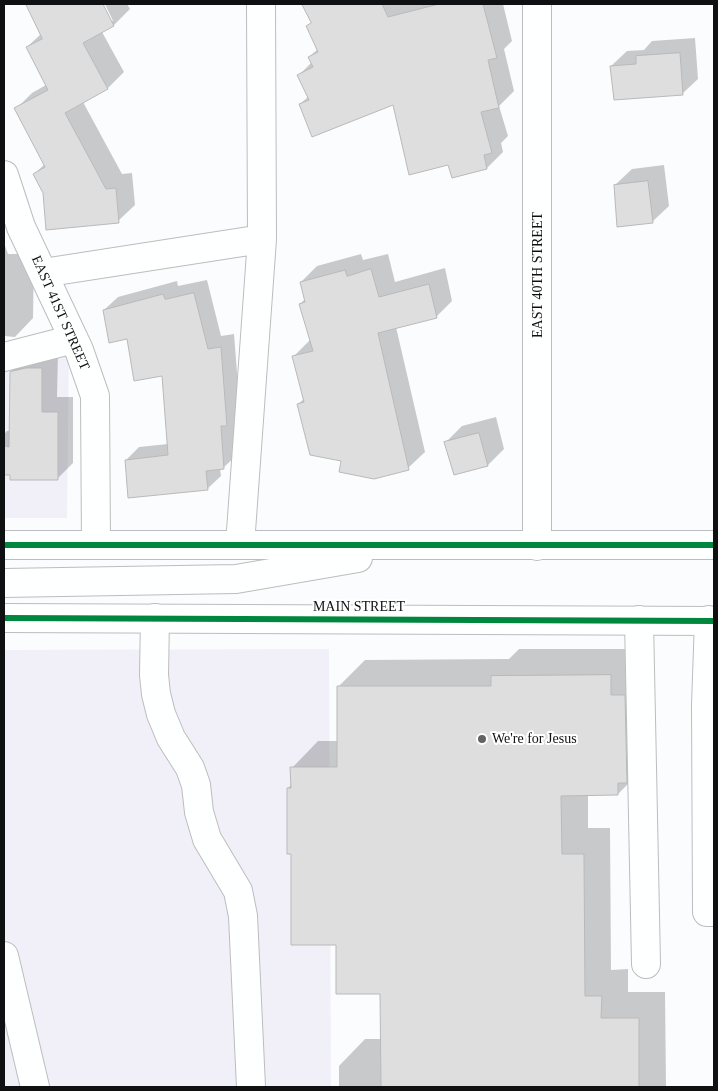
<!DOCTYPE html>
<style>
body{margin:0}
#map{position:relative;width:718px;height:1091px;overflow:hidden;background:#fafcfe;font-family:"Times New Roman",serif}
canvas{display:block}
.frame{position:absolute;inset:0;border:5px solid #0f1012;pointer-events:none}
</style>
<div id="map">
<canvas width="718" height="1091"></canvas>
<div class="frame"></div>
</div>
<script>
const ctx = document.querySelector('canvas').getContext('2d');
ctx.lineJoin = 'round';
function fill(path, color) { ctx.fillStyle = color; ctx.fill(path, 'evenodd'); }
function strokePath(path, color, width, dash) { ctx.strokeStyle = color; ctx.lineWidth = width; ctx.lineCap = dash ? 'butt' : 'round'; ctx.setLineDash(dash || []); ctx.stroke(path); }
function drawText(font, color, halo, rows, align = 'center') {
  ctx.font = font + ' "Times New Roman",serif'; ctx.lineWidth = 4; ctx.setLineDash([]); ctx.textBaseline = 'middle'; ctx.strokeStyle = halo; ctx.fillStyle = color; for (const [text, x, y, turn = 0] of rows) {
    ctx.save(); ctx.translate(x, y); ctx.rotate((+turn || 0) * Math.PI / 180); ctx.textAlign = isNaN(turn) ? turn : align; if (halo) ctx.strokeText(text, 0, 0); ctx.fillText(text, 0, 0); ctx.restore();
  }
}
const commercial = new Path2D(`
 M 4,347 L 69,347 L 67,518 L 4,518 Z
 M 329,649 L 331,1087 L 4,1087 L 4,650 Z`);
const shadow = new Path2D(`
 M 27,4 L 102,4 L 110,21 L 113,21 L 105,4 L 127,4 L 130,9 L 114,25 L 102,32 L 124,72 L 108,88 L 83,102 L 122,174 L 132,173 L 135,205 L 118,221 L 44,193 L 34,174 L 45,164 L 16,109 L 32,93 L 46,85 L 27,47 L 41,34 Z
 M 307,4 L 503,4 L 512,41 L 504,49 L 514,91 L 499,106 L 508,136 L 501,143 L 503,152 L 487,168 L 449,163 L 394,103 L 300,104 L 309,96 L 298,76 L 312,62 L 309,57 L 318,49 L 308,26 L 312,22 L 304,6 Z
 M 695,38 L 698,79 L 682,94 L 611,66 L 627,51 L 644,50 L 652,41 Z
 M 664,165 L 669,206 L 652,222 L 615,185 L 632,169 Z
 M 4,243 L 8,254 L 34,254 L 33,318 L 15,337 L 4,336 Z
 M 361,254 L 363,260 L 388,254 L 395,282 L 445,268 L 452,301 L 436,317 L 396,327 L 425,452 L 408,468 L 342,460 L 298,404 L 305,398 L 294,356 L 311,339 L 300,304 L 306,298 L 301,282 L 317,266 Z
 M 207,280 L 221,336 L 234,334 L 240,411 L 234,417 L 237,455 L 223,468 L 220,469 L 221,476 L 207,489 L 126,460 L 139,447 L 168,444 L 163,374 L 104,310 L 118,297 L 177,281 L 178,286 Z
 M 58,352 L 57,397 L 73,397 L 73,463 L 57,479 L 4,474 L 4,434 L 7,431 L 10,431 L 11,372 L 27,356 Z
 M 496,417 L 504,449 L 488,465 L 454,474 L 446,442 L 462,426 Z
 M 519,649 L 637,649 L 645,767 L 618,794 L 588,794 L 588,828 L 610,828 L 611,970 L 628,969 L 628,992 L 665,992 L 666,1087 L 339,1087 L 339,1066 L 365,1039 L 382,1039 L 381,992 L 292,853 L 288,788 L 292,784 L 292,768 L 318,741 L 338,741 L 338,687 L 365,660 L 509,659 Z`);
const building = new Path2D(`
 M 26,4 L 103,4 L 114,26 L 83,43 L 108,89 L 65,113 L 106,189 L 116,188 L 119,223 L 46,230 L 43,193 L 33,174 L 45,167 L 14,108 L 48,90 L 26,47 L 42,39 Z
 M 302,4 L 382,4 L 388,17 L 439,4 L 483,4 L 497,58 L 488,60 L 499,108 L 481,112 L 492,153 L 484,155 L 487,169 L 452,178 L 448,165 L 409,175 L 393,105 L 312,137 L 299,104 L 309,100 L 297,75 L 313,67 L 308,57 L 318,52 L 306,26 L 311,23 Z
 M 680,53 L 683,95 L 614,100 L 610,66 L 636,64 L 636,56 Z
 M 648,181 L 653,223 L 617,227 L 614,185 Z
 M 371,269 L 379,297 L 429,284 L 437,318 L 378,333 L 409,470 L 374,479 L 339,472 L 341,461 L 310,455 L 297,404 L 304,402 L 292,356 L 313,351 L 299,304 L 305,302 L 300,282 L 345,270 L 347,276 Z
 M 194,293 L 208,349 L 221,347 L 227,426 L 221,426 L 224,469 L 206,471 L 208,490 L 128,498 L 125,460 L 168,455 L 162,376 L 134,381 L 127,339 L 109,343 L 103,310 L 163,294 L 165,299 Z
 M 26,368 L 42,368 L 42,412 L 58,412 L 58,480 L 10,480 L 10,475 L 4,475 L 4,446 L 9,447 L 10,372 Z
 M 479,433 L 488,466 L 454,475 L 444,442 Z
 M 611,675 L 611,695 L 625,695 L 627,783 L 618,783 L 618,795 L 561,796 L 562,854 L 584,854 L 585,996 L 602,996 L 601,1018 L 639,1018 L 639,1087 L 381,1087 L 380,994 L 336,994 L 336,945 L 291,945 L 291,854 L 287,854 L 287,788 L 291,788 L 290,767 L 337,767 L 337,686 L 491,686 L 491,676 Z`);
const minor = new Path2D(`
 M 537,4 L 537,546
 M 4,175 L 21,227 L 79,350 L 95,396 L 96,545
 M 43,273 L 262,239
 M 4,357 L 74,339
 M 240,545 L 262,239 L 261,4
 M 155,618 L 154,675 L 156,694 L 161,714 L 171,738 L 190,768 L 196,785 L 199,812 L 207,839 L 238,891 L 243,916 L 251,1087
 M 639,620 L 646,964
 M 706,705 L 709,620
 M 714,705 L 706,705 L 707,912 L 714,912
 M 4,956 L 35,1087`);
const major = new Path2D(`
 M 4,545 L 714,545
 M 4,583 L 236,579 L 358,558
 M 4,618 L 714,621`);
const cycleway = new Path2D(`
 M 4,545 L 714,545
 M 4,618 L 714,621`);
const markers = [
 [482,739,5,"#616365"]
];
const streetNames = [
 ["EAST 40TH STREET",538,275,-90],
 ["EAST 41ST STREET",60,313,66],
 ["MAIN STREET",359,607]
];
const poiNames = [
 ["We're for Jesus",492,739]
];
fill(commercial, '#f1f0f8');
fill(shadow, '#0003');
fill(building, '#dededf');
strokePath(building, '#b9b9b9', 1);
strokePath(minor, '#bbbdbf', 30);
strokePath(major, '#bbbdbf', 30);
strokePath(minor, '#feffff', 28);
strokePath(major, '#feffff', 28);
strokePath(cycleway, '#00873e', 6);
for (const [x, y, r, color] of markers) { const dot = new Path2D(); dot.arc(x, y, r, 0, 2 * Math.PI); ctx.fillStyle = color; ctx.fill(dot); strokePath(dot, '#fff', 2); }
drawText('14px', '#0f1012', '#fff', streetNames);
drawText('14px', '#0f1012', '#fff', poiNames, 'left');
</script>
